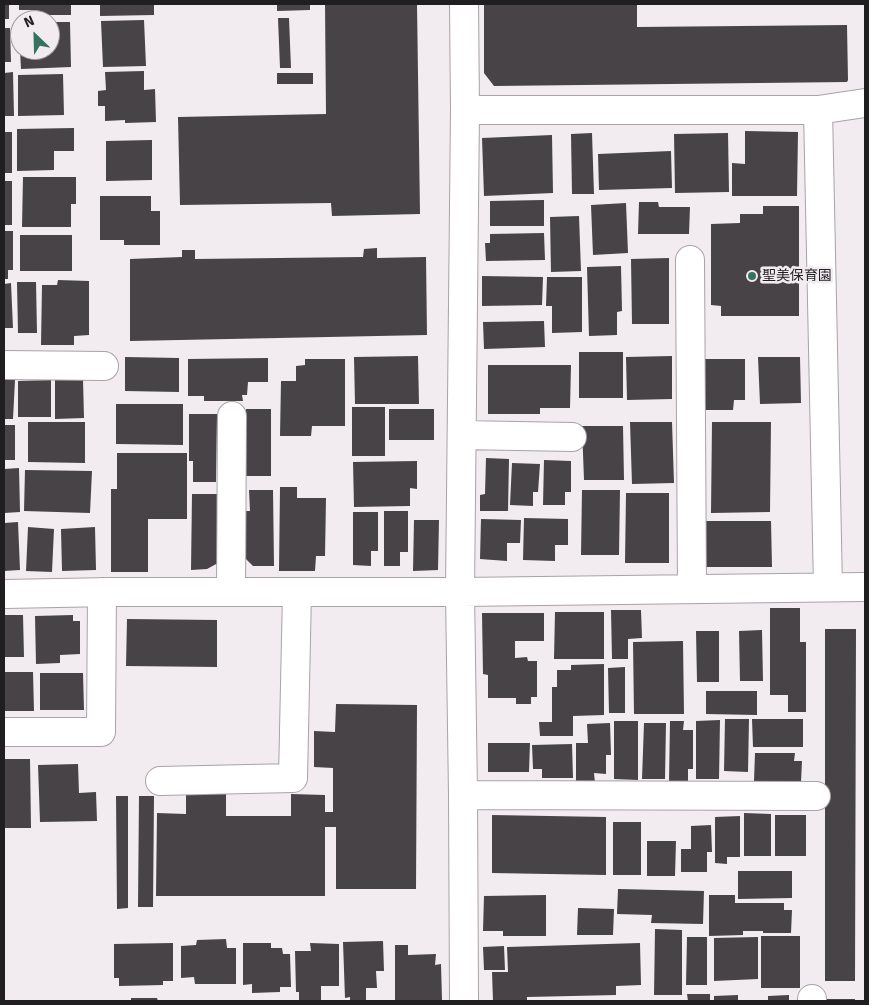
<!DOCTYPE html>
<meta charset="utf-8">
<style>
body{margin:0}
#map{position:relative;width:869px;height:1005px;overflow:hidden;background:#f2ebf0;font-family:Signika,sans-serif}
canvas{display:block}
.frame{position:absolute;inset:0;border:5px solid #201e20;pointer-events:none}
.north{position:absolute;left:10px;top:10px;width:50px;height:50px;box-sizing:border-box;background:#f2ebf0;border:1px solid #9e999d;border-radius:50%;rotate:336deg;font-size:14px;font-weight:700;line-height:20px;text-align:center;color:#201e20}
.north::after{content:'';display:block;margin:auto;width:18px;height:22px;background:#357360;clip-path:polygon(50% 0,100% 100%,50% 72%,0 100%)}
</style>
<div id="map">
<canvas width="869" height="1005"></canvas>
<div class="frame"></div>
<div class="north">N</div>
</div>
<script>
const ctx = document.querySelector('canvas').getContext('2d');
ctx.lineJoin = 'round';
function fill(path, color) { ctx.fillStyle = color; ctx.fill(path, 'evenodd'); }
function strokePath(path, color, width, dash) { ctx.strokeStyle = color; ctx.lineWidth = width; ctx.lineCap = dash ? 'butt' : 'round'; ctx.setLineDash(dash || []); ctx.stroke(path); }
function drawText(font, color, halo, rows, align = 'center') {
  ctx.font = font + ' Signika,"Noto Sans JP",sans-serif'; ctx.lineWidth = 5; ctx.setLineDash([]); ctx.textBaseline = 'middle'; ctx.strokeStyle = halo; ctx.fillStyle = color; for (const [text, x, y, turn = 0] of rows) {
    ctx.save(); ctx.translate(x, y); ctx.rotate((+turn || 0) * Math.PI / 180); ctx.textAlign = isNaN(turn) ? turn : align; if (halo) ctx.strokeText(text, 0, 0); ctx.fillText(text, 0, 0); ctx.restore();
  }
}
const building = new Path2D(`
 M 4,4 L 9,4 L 9,19 L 4,19 Z
 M 19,4 L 71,4 L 71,15 L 37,15 L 37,10 L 19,10 Z
 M 100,4 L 154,4 L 154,15 L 100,16 Z
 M 277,4 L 310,4 L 310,10 L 277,11 Z
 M 325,4 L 417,4 L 420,214 L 332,216 L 331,203 L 180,205 L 178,117 L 326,114 Z
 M 484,4 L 637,4 L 637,27 L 847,25 L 848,80 L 847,82 L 494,86 L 484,73 Z
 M 278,18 L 289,18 L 291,68 L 280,68 Z
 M 144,20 L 146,66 L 103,67 L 101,21 Z
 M 50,22 L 70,22 L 71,67 L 21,69 L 20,50 L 50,50 Z
 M 4,28 L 10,28 L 11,62 L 4,62 Z
 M 144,71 L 144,90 L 155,89 L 156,122 L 125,123 L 125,120 L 105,121 L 105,106 L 98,106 L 98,91 L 106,90 L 105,72 Z
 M 13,72 L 14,116 L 4,116 L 4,73 Z
 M 277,73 L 313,73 L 313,84 L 277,84 Z
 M 63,74 L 64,115 L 18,116 L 18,75 Z
 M 74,128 L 74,151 L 54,151 L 54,170 L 17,171 L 17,129 Z
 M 745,131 L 798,132 L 797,196 L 732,196 L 732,163 L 745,164 Z
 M 4,132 L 12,132 L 12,173 L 4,173 Z
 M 592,133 L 594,194 L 572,194 L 571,134 Z
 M 728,133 L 729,192 L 675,193 L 674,134 Z
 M 552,135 L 553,193 L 484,196 L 482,138 Z
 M 152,140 L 152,180 L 106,181 L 106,141 Z
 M 671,151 L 672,188 L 599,190 L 598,154 Z
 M 23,177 L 76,177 L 76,204 L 71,204 L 71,227 L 22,227 Z
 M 4,181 L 12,181 L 12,225 L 4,225 Z
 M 100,196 L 151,196 L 151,211 L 160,211 L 160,245 L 124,245 L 124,240 L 100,240 Z
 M 544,200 L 544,226 L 490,226 L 490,201 Z
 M 639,202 L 658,202 L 659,207 L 690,207 L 689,234 L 638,234 Z
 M 626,203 L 628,253 L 593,255 L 591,205 Z
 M 763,206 L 799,206 L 799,316 L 721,316 L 721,306 L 711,305 L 711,224 L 740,223 L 740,214 L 763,214 Z
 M 579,216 L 581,271 L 551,272 L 550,217 Z
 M 4,231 L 13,231 L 13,270 L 8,270 L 8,279 L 4,279 Z
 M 544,233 L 545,260 L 486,261 L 485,243 L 490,243 L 490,234 Z
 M 20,235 L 72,235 L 72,271 L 20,271 Z
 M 377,248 L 377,258 L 426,257 L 427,335 L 130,341 L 130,259 L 182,257 L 182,250 L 195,250 L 195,259 L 363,257 L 364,249 Z
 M 669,258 L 669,324 L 632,324 L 631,259 Z
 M 621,266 L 622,311 L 617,312 L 617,335 L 589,336 L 587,267 Z
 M 482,276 L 543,277 L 542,305 L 482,306 Z
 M 547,277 L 582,277 L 582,332 L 552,333 L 552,306 L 546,306 Z
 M 58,280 L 89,281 L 89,335 L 74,336 L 74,345 L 41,345 L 42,285 L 57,285 Z
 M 17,282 L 36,282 L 37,333 L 18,333 Z
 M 11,283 L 13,328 L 4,328 L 4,284 Z
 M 544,321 L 545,347 L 484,349 L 483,322 Z
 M 579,352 L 623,352 L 623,398 L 579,398 Z
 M 418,356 L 419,404 L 355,404 L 354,357 Z
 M 672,356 L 672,399 L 627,400 L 626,357 Z
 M 125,357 L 179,358 L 179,392 L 125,391 Z
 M 758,357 L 800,357 L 801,403 L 760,404 Z
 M 268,358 L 268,382 L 248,382 L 247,395 L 242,395 L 243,401 L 204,401 L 204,396 L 188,396 L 188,359 Z
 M 305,359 L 345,359 L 345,426 L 312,426 L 311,436 L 280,436 L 281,381 L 296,381 L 296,366 L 305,365 Z
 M 705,359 L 745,359 L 745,400 L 734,400 L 733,410 L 705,410 Z
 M 488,365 L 571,365 L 570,408 L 540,408 L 540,414 L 488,414 Z
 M 55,379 L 83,379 L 84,418 L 55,419 Z
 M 4,380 L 15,380 L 13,419 L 4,419 Z
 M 51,380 L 51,417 L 18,417 L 18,381 Z
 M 116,404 L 183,404 L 183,445 L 116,444 Z
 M 352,407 L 385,407 L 385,456 L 352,456 Z
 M 246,409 L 271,409 L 271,476 L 246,476 Z
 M 389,409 L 434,409 L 434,440 L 389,440 Z
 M 189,414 L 217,414 L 216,482 L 193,482 L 193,461 L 189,461 Z
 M 28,422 L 85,422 L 85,463 L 28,462 Z
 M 630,422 L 672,422 L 674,483 L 632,484 Z
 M 712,422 L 771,422 L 770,512 L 711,513 Z
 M 4,425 L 15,425 L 15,460 L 4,460 Z
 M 582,426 L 623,426 L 624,480 L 584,480 Z
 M 117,453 L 187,453 L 187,519 L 148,519 L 148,572 L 111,572 L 111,489 L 117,489 Z
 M 486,458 L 509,459 L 508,511 L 480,511 L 480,495 L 485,494 Z
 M 544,460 L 571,461 L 571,492 L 565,492 L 565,505 L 543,505 Z
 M 417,461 L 417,489 L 410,488 L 410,506 L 354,507 L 353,462 Z
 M 512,463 L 540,464 L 538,492 L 533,492 L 533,506 L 510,505 Z
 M 19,468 L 20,512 L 4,513 L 4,469 Z
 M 25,470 L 92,471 L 90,513 L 24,511 Z
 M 280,487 L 297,487 L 297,498 L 326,498 L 325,556 L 316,556 L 315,571 L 279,571 Z
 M 249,490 L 273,490 L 274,566 L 253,566 L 246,559 L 244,511 L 250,511 Z
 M 582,490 L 620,490 L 619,555 L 581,555 Z
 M 626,493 L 669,493 L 669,563 L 625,563 Z
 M 192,494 L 218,494 L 218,563 L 207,569 L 191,570 Z
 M 384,511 L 408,511 L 408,552 L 400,552 L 400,566 L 384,566 Z
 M 353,512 L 378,512 L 378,551 L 371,551 L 371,566 L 353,565 Z
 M 524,518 L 568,519 L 568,545 L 555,545 L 555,561 L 523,560 Z
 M 481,519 L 521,520 L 520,543 L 507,543 L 507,561 L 480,559 Z
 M 414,520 L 439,520 L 438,570 L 413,571 Z
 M 702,521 L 771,521 L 772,567 L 702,567 Z
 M 18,522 L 20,570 L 4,571 L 4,523 Z
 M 28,527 L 54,529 L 52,572 L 26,571 Z
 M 95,527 L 96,570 L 62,571 L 61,529 Z
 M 770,608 L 800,608 L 800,642 L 806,642 L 806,712 L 788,712 L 788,695 L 770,695 Z
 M 611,610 L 641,610 L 642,638 L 628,639 L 628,659 L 612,659 Z
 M 555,612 L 604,612 L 604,659 L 554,659 Z
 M 482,613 L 544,613 L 544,641 L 515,641 L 515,658 L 527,657 L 528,661 L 537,661 L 537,697 L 531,697 L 531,704 L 516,704 L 516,698 L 488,698 L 488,675 L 483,674 Z
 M 4,615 L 23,615 L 24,657 L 4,657 Z
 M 73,615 L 73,621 L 80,621 L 80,654 L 60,655 L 60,663 L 36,664 L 35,616 Z
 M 127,619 L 217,620 L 217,667 L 126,666 Z
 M 825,629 L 856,629 L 855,981 L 825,981 Z
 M 762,630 L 763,681 L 740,681 L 739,631 Z
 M 696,631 L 719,631 L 719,682 L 697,682 Z
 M 683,641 L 684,714 L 634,714 L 633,642 Z
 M 604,664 L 604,715 L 573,716 L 573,736 L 540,736 L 539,722 L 552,722 L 552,687 L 557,687 L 557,670 L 571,670 L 571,665 Z
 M 625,667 L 625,713 L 609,713 L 608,668 Z
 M 4,672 L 33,672 L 34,711 L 4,711 Z
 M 40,673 L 83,673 L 84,710 L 40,710 Z
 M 706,691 L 757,691 L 757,715 L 706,714 Z
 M 336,704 L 417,705 L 416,889 L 336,889 L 336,827 L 325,827 L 325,896 L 156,896 L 157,813 L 186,814 L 186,791 L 226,791 L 226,816 L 291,816 L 291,794 L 325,795 L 325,812 L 333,812 L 333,768 L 314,767 L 314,731 L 335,732 Z
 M 725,719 L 749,719 L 748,772 L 724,771 Z
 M 752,719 L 803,719 L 803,747 L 753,747 Z
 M 720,720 L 719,779 L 696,779 L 696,721 Z
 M 614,721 L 638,721 L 638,780 L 614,779 Z
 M 670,721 L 684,721 L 683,730 L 693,730 L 693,769 L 688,769 L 688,782 L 669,782 Z
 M 610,723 L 611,755 L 606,755 L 606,774 L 594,773 L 595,783 L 576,783 L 576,743 L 588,743 L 587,724 Z
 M 644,723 L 666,723 L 665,779 L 642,779 Z
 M 488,743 L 530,743 L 529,772 L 488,772 Z
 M 572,744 L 573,778 L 542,778 L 542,769 L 533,769 L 532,745 Z
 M 755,753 L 795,753 L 794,761 L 802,761 L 801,782 L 754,781 Z
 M 4,759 L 30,759 L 31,828 L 4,828 Z
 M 78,764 L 79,793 L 96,792 L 97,821 L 40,822 L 38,765 Z
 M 116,796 L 128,796 L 128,908 L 117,909 Z
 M 139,796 L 154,796 L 153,907 L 138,907 Z
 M 744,813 L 771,814 L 771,856 L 744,856 Z
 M 492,815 L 606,817 L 606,875 L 492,873 Z
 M 775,815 L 806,815 L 806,856 L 775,856 Z
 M 740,816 L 740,857 L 727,857 L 727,864 L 715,863 L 715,817 Z
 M 613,822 L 641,822 L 641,875 L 613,875 Z
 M 711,825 L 712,852 L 707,852 L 707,872 L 681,872 L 681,849 L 691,849 L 691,826 Z
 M 647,841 L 676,841 L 675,876 L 647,876 Z
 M 738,871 L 792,871 L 792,898 L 738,899 Z
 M 618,889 L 704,891 L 703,924 L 651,923 L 652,915 L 617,914 Z
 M 546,895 L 546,936 L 503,936 L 503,931 L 483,931 L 484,896 Z
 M 709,895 L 735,895 L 735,903 L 784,903 L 784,910 L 792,910 L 791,933 L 763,933 L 763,931 L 743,931 L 743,935 L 709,936 Z
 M 578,908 L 614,909 L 613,935 L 577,935 Z
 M 655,929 L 682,930 L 682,995 L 654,995 Z
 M 761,936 L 800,936 L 800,988 L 761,988 Z
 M 687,937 L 707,937 L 707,985 L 686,985 Z
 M 758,937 L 758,979 L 714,981 L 714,938 Z
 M 226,939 L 227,948 L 236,948 L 236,984 L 195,984 L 194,977 L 181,978 L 181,946 L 196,945 L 197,940 Z
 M 383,941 L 384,971 L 376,971 L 377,988 L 366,988 L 366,1001 L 350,1001 L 350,997 L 345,998 L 343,942 Z
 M 173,943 L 173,981 L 163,981 L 163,985 L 119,986 L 119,978 L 114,978 L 114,944 Z
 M 243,943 L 271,943 L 271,948 L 282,948 L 283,954 L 290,954 L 291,987 L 280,987 L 280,992 L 252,993 L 252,984 L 243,985 Z
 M 310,943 L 339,944 L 339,986 L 321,986 L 321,1001 L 299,1001 L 299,992 L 296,992 L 295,951 L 311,951 Z
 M 640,943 L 641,985 L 616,986 L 616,995 L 527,997 L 527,1001 L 493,1001 L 492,972 L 508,972 L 507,947 Z
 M 395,945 L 408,945 L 408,955 L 436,954 L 435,965 L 441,964 L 442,1000 L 395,1001 Z
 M 504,946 L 505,970 L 484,970 L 483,947 Z
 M 687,994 L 710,994 L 710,1001 L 688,1001 Z
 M 738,995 L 738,1001 L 714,1001 L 714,996 Z
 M 789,995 L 789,1001 L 768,1001 L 768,996 Z
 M 131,998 L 157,998 L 158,1001 L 131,1001 Z
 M 825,999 L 855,999 L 855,1001 L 825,1001 Z`);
const minor = new Path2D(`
 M 464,4 L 465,110 L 460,592 L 463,795 L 464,1001
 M 465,110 L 818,110 L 865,103
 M 818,110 L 828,587
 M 690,260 L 692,589
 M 4,365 L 104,366
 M 462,435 L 572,437
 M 231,592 L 232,416
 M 4,594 L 111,592 L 460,592 L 865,587
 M 4,732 L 101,732 L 102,592
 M 160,781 L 293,778 L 297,592
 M 463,795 L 816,796
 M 812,1001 L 812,999`);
const markers = [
 [752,276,5,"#357360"]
];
const poiNames = [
 ["聖美保育園",762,276]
];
fill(building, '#484347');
strokePath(minor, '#a9a2a7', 30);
strokePath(minor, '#fff', 28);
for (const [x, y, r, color] of markers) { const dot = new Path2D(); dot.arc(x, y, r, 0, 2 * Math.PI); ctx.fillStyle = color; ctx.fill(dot); strokePath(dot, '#f2ebf0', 2); }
drawText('14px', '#201e20', '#f2ebf0', poiNames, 'left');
</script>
